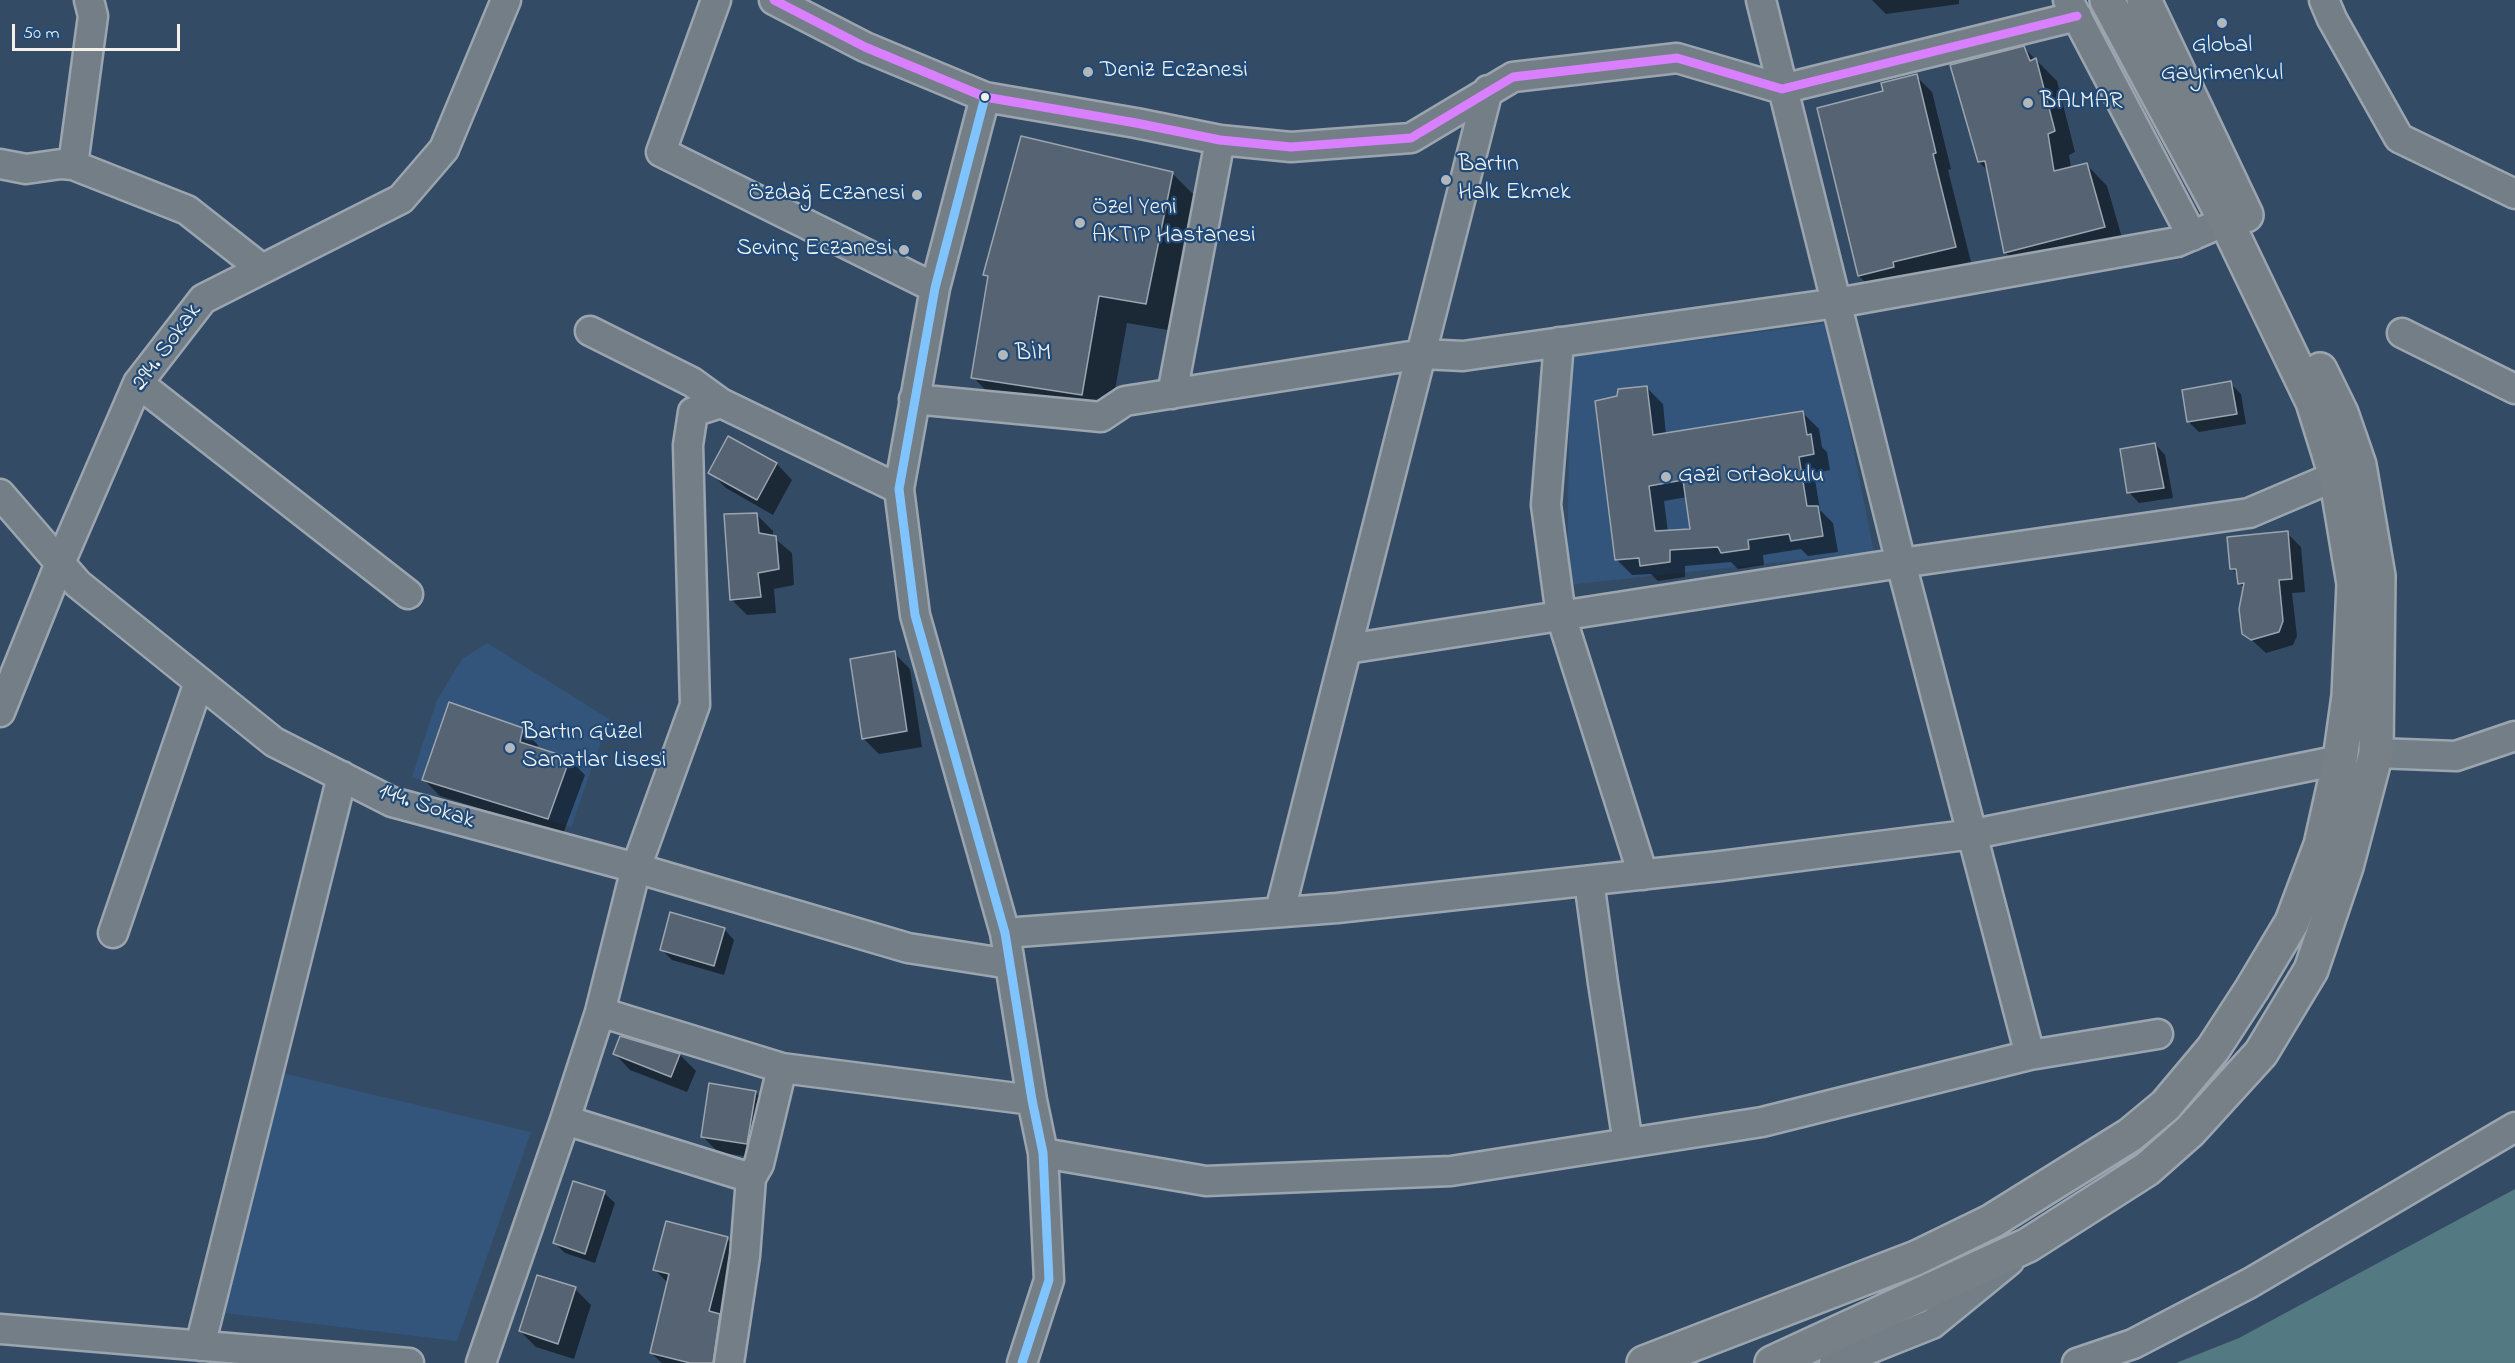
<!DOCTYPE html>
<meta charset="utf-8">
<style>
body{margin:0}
#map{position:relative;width:2515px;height:1363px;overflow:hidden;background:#344b65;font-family:"Indie Flower",sans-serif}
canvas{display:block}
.scale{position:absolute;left:12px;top:24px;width:168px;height:27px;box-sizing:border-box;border:3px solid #f4f1e8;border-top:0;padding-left:8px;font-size:18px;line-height:21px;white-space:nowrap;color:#f4f1e8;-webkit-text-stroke:4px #1f4a7a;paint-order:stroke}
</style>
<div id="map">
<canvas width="2515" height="1363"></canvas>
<div class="scale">50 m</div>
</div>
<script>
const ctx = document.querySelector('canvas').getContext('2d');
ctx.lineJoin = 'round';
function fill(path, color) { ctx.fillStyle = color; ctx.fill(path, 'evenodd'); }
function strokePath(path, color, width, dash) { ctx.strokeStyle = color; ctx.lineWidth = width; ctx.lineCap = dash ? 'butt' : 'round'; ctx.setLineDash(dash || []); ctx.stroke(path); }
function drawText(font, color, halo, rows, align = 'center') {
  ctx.font = font + ' "Indie Flower",sans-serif'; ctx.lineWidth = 4.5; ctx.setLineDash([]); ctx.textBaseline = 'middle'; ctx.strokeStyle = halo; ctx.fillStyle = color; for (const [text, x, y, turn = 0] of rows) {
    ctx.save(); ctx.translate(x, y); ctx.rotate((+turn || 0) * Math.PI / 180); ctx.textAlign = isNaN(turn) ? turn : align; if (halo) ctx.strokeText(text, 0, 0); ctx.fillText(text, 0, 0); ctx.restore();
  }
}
const built = new Path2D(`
 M 1828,323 L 1874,552 L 1567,585 L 1570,357 Z
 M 487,643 L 609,719 L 571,827 L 412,777 L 437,700 L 462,659 Z
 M 282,1073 L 531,1132 L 457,1341 L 225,1313 Z`);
const green = new Path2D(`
 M 2515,1189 L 2515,1363 L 2176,1363 L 2239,1338 Z`);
const shadow = new Path2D(`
 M 1872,0 L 1959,0 L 1959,4 L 1886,14 Z
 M 2024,48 L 2057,81 L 2075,152 L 2069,155 L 2071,168 L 2086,164 L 2107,186 L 2125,248 L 2026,273 L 2005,252 L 1989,172 L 1979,162 Z
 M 1916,76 L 1932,92 L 1951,169 L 1948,170 L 1971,262 L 1908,278 L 1875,292 L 1859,276 L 1884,92 Z
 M 1172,173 L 1201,202 L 1174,331 L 1127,323 L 1109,423 L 1001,406 L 973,377 L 989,279 L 985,274 Z
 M 2230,383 L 2241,394 L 2246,424 L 2199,432 L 2189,422 L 2183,392 Z
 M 1647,388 L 1663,404 L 1666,435 L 1803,413 L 1819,429 L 1822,447 L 1827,452 L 1830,470 L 1814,473 L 1820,510 L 1833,523 L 1838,552 L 1808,556 L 1801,549 L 1763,555 L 1764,565 L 1738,569 L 1731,562 L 1685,566 L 1685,577 L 1658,581 L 1651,574 L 1632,575 L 1616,559 ZM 1687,497 L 1692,530 L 1668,532 L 1664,501 Z
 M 729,438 L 777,464 L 792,480 L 773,515 L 726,488 L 710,472 Z
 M 2155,444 L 2165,455 L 2173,498 L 2139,503 L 2129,492 Z
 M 757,515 L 773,531 L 773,537 L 792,553 L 794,585 L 774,589 L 776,613 L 747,615 L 731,599 Z
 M 2287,533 L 2301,547 L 2305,592 L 2292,593 L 2297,636 L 2293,645 L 2266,653 L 2244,633 L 2244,588 L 2239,583 L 2239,576 L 2232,569 Z
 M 894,653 L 910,669 L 922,747 L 879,754 L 863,738 Z
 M 522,729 L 538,745 L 537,749 L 569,759 L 585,775 L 563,834 L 440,796 L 424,780 Z
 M 724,929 L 734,940 L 724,975 L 672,960 L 661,949 Z
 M 621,1037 L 680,1055 L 696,1071 L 687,1092 L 630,1070 L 615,1054 Z
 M 755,1092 L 771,1108 L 762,1159 L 718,1152 L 702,1136 Z
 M 604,1193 L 615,1203 L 595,1263 L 565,1253 L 555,1243 Z
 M 727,1239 L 743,1254 L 731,1363 L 662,1363 L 651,1353 L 668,1283 L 654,1269 Z
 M 575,1289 L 591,1305 L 574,1359 L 536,1347 L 520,1331 Z`);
const building = new Path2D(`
 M 2024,46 L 2030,61 L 2036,58 L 2055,131 L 2048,134 L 2054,171 L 2087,163 L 2105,227 L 2004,253 L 1985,161 L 1978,162 L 1950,65 Z
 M 1917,74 L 1936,153 L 1933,154 L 1956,247 L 1893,262 L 1894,267 L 1858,276 L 1817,108 L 1883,91 L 1881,83 Z
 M 1021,136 L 1173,172 L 1146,304 L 1099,296 L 1082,395 L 971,378 L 988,276 L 983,275 Z
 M 2231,381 L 2237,414 L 2187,422 L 2182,390 Z
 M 1647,386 L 1653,435 L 1803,411 L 1807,435 L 1811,434 L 1814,454 L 1799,457 L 1807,506 L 1818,506 L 1823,536 L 1791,541 L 1789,534 L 1748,540 L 1749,549 L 1721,553 L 1718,547 L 1670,550 L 1670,562 L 1640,566 L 1639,558 L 1615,560 L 1595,401 L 1617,396 L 1618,389 ZM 1683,480 L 1690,529 L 1655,531 L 1649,486 Z
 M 728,436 L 777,463 L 757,500 L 708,473 Z
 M 2155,443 L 2164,488 L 2127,493 L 2120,449 Z
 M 757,513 L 759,533 L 776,536 L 779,569 L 758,573 L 761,597 L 730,600 L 724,514 Z
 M 2288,531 L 2292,579 L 2279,580 L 2283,621 L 2279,632 L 2251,640 L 2242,634 L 2239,609 L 2244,583 L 2238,584 L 2236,569 L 2230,569 L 2227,537 Z
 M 895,651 L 907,731 L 862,739 L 850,659 Z
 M 449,702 L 523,728 L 520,742 L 570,758 L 548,819 L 422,780 Z
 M 670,912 L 725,928 L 714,966 L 660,950 Z
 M 620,1036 L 680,1054 L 671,1077 L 613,1054 Z
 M 709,1083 L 756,1091 L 747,1144 L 701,1137 Z
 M 573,1181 L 605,1191 L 585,1254 L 553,1243 Z
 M 666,1221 L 728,1237 L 709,1311 L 720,1314 L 713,1363 L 690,1363 L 650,1353 L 669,1274 L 653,1270 Z
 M 537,1275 L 576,1287 L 558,1344 L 519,1331 Z`);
const minor = new Path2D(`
 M 716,0 L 661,152 L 935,288
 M 774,0 L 865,47 L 985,97 L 1136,123 L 1220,140 L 1291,147 L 1411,138 L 1513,77 L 1677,58 L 1782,89 L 2077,16
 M 1761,0 L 1901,563 L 2030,1055
 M 2068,0 L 2192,236
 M 2324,0 L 2332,19 L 2399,138 L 2515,194
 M 985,97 L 935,288 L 899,489 L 915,615 L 1005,933 L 1032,1100 L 1043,1153 L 1049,1280 L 1022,1363
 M 0,164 L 26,169 L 61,164 L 73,165 L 187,210 L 262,269
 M 73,165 L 93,16 L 89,0
 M 590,331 L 692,382 L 721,403
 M 2402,333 L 2515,389
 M 1559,342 L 1546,505 L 1561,616 L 1643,875
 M 138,383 L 408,594
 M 1172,394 L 1220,140
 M 914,399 L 1101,417 L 1125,401 L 1423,354 L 1463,356 L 1837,303 L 2177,242 L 2226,221
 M 0,494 L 78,584 L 274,742 L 392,802 L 636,868 L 908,948 L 1010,964
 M 1347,649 L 1901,563 L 2249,513 L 2336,476
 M 0,712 L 60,563 L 138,383 L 203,299 L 401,199 L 444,149 L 506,0
 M 2376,753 L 2456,756 L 2515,736
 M 1589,881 L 1603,983 L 1628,1143
 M 1280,911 L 1488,90
 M 113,933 L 199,682
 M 1005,933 L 1337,908 L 1721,866 L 1974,834 L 2340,760
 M 600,1012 L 782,1068 L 1032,1100
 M 565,1120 L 751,1178
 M 1043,1153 L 1206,1181 L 1451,1171 L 1762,1122 L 2030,1055 L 2158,1034
 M 0,1329 L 409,1363
 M 200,1346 L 342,776
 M 481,1363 L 565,1120 L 600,1012 L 636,868 L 695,705 L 688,445 L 693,412 L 721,403 L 899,489
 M 729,1363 L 745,1256 L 751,1178 L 759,1164 L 782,1068
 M 1834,1363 L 1932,1324 L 2009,1261
 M 2077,1363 L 2133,1344 L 2250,1283 L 2515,1127`);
const highway = new Path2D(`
 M 2144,0 L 2246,215
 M 1644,1363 L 1916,1258 L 1992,1221 L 2130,1135 L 2166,1105 L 2213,1049 L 2252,989 L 2292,922 L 2321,845 L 2340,760 L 2349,696 L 2354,584 L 2336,476 L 2313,402 L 2226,221 L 2107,0
 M 1772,1363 L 2028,1245 L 2147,1169 L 2190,1131 L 2261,1053 L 2311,970 L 2346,867 L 2376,753 L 2378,576 L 2359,465 L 2341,413 L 2320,370`);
const bus1 = new Path2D(`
 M 774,0 L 865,47 L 985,97 L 1136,123 L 1220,140 L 1291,147 L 1411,138 L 1513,77 L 1677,58 L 1782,89 L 2077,16`);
const bus2 = new Path2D(`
 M 985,97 L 935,288 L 899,489 L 915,615 L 1005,933 L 1032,1100 L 1043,1153 L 1049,1280 L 1022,1363`);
const markers = [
 [2222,23,6,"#b1b7ba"],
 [1088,72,6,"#b1b7ba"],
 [985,97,5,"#f4f1e8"],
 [2028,103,6,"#b1b7ba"],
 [1446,180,6,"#b1b7ba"],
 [917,195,6,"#b1b7ba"],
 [1080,223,6,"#b1b7ba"],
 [904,250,6,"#b1b7ba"],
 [1003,355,6,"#b1b7ba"],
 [1666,477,6,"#b1b7ba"],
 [510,748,6,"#b1b7ba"]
];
const poiNames = [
 ["Global",2222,47,"center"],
 ["Gayrimenkul",2222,75,"center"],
 ["Deniz Eczanesi",1100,72],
 ["BALMAR",2040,103],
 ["Bartın",1458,166],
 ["Halk Ekmek",1458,194],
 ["Özdağ Eczanesi",905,195,"right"],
 ["Özel Yeni",1092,209],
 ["AKTIP Hastanesi",1092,237],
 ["Sevinç Eczanesi",892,250,"right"],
 ["BİM",1015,355],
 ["Gazi Ortaokulu",1678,477],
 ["Bartın Güzel",522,734],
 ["Sanatlar Lisesi",522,762]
];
const streetNames = [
 ["294. Sokak",168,348,-54],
 ["144. Sokak",426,808,18]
];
fill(built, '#34557b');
fill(green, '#537982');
fill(shadow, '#0007');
fill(building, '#556372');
strokePath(building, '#9ba5af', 1.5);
strokePath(minor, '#9ba5af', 33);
strokePath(highway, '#9ba5af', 38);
strokePath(minor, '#737e87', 28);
strokePath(highway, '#778087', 33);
strokePath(bus1, '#d880ff', 9);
strokePath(bus2, '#80c4ff', 9);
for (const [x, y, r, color] of markers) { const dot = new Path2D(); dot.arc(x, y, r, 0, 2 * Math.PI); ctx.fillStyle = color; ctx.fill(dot); strokePath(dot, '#1f4a7a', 2); }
drawText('24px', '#f4f1e8', '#1f4a7a', poiNames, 'left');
drawText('24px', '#f4f1e8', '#1f4a7a', streetNames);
</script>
